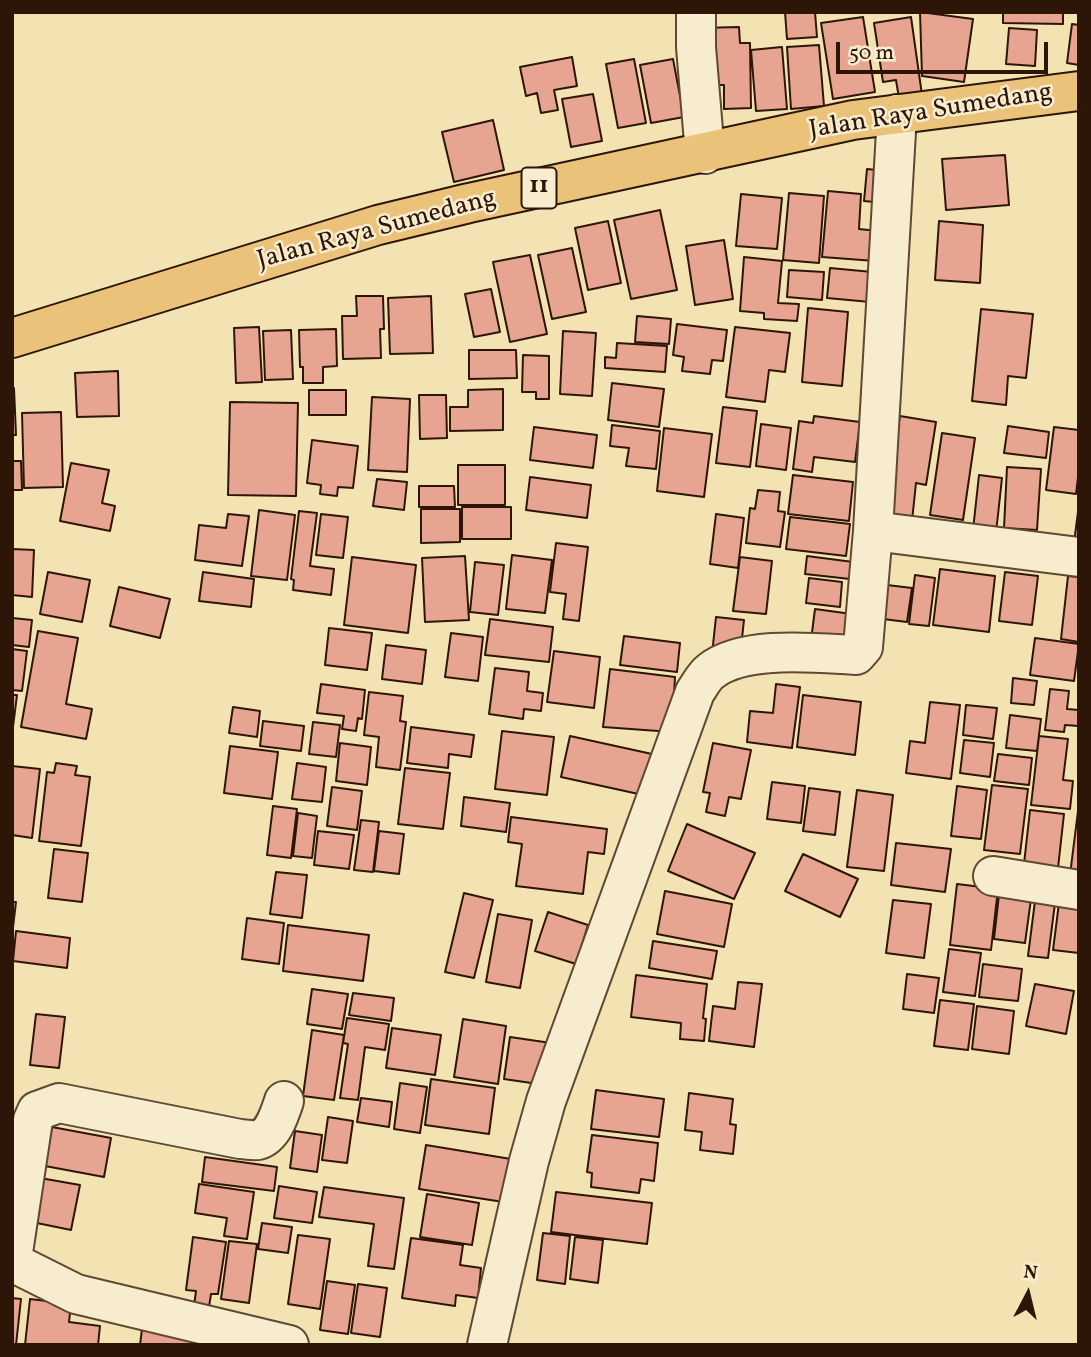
<!DOCTYPE html>
<style>
body{margin:0}
#map{position:relative;width:1091px;height:1357px;overflow:hidden;background:#f3e3b3;font-family:Vollkorn,serif}
canvas{display:block}
.frame{position:absolute;inset:0;border:14px solid #2d1608;pointer-events:none}
.north{position:absolute;left:993px;top:1259px;width:70px;height:70px;-webkit-text-stroke:5px #f7edce;paint-order:stroke;rotate:7deg;font-size:19px;font-weight:700;line-height:28px;text-align:center;color:#2d1608}
.north::after{content:'';display:block;margin:auto;width:24px;height:32px;background:#2d1608;clip-path:polygon(50% 0,100% 100%,50% 72%,0 100%)}
.scale{position:absolute;left:836px;top:42px;width:212px;height:32px;box-sizing:border-box;border:4px solid #2d1608;border-top:0;padding-left:9px;font-size:21px;line-height:24px;white-space:nowrap;color:#2d1608;-webkit-text-stroke:5px #f7edce;paint-order:stroke}
</style>
<div id="map">
<canvas width="1091" height="1357"></canvas>
<div class="frame"></div>
<div class="north">N</div>
<div class="scale">50 m</div>
</div>
<script>
const ctx = document.querySelector('canvas').getContext('2d');
ctx.lineJoin = 'round';
function fill(path, color) { ctx.fillStyle = color; ctx.fill(path, 'evenodd'); }
function strokePath(path, color, width, dash) { ctx.strokeStyle = color; ctx.lineWidth = width; ctx.lineCap = dash ? 'butt' : 'round'; ctx.setLineDash(dash || []); ctx.stroke(path); }
function drawText(font, color, halo, rows, align = 'center') {
  ctx.font = font + ' Vollkorn,serif'; ctx.lineWidth = 5; ctx.setLineDash([]); ctx.textBaseline = 'middle'; ctx.strokeStyle = halo; ctx.fillStyle = color; for (const [text, x, y, turn = 0] of rows) {
    ctx.save(); ctx.translate(x, y); ctx.rotate((+turn || 0) * Math.PI / 180); ctx.textAlign = isNaN(turn) ? turn : align; if (halo) ctx.strokeText(text, 0, 0); ctx.fillText(text, 0, 0); ctx.restore();
  }
}
const building = new Path2D(`
 M 785,12 L 815,12 L 817,37 L 787,39 Z
 M 920,12 L 973,19 L 964,82 L 922,76 Z
 M 1003,12 L 1063,12 L 1063,24 L 1003,23 Z
 M 863,17 L 875,92 L 833,99 L 821,23 Z
 M 911,17 L 922,95 L 899,98 L 896,80 L 883,82 L 874,23 Z
 M 1072,24 L 1079,25 L 1079,65 L 1067,63 Z
 M 739,27 L 740,43 L 750,43 L 751,108 L 724,109 L 724,85 L 701,85 L 700,28 Z
 M 1009,28 L 1037,30 L 1035,66 L 1006,64 Z
 M 819,45 L 824,106 L 791,109 L 787,47 Z
 M 782,47 L 787,109 L 756,111 L 751,50 Z
 M 572,57 L 577,86 L 554,90 L 558,110 L 541,113 L 537,93 L 526,96 L 520,67 Z
 M 634,59 L 646,123 L 618,128 L 606,64 Z
 M 673,59 L 684,117 L 651,123 L 640,65 Z
 M 593,94 L 602,141 L 571,147 L 562,99 Z
 M 493,120 L 504,170 L 454,182 L 442,132 Z
 M 1005,155 L 1009,205 L 946,210 L 942,159 Z
 M 867,169 L 886,171 L 884,203 L 864,201 Z
 M 828,191 L 861,194 L 859,229 L 878,231 L 875,261 L 822,257 Z
 M 789,193 L 824,196 L 819,263 L 783,260 Z
 M 741,194 L 782,198 L 777,249 L 736,246 Z
 M 660,210 L 677,290 L 631,299 L 614,220 Z
 M 608,221 L 621,283 L 588,290 L 575,228 Z
 M 939,221 L 983,225 L 980,283 L 935,280 Z
 M 724,240 L 733,299 L 695,305 L 686,246 Z
 M 572,248 L 586,312 L 552,319 L 538,255 Z
 M 530,255 L 547,334 L 510,342 L 493,262 Z
 M 744,257 L 782,261 L 778,303 L 799,304 L 797,321 L 764,319 L 764,313 L 740,311 Z
 M 830,268 L 883,273 L 881,303 L 827,298 Z
 M 789,270 L 824,272 L 822,300 L 787,297 Z
 M 491,289 L 500,332 L 474,337 L 465,294 Z
 M 356,296 L 383,296 L 384,329 L 380,329 L 381,358 L 343,359 L 342,316 L 357,316 Z
 M 431,296 L 433,353 L 390,354 L 388,298 Z
 M 808,308 L 848,312 L 842,386 L 802,382 Z
 M 981,309 L 1033,314 L 1026,378 L 1008,376 L 1006,405 L 972,401 Z
 M 637,316 L 671,319 L 669,344 L 635,342 Z
 M 677,324 L 727,330 L 723,361 L 712,360 L 710,374 L 682,371 L 684,357 L 673,355 Z
 M 259,327 L 262,382 L 236,383 L 234,328 Z
 M 735,327 L 790,333 L 785,372 L 769,370 L 765,402 L 726,397 Z
 M 336,329 L 337,366 L 323,367 L 323,383 L 303,383 L 303,367 L 300,367 L 299,330 Z
 M 291,330 L 293,379 L 265,380 L 263,331 Z
 M 563,331 L 596,333 L 592,396 L 560,394 Z
 M 617,343 L 667,346 L 665,372 L 605,368 L 605,357 L 616,358 Z
 M 469,350 L 516,350 L 517,378 L 469,379 Z
 M 523,355 L 549,356 L 549,399 L 536,399 L 536,392 L 522,392 Z
 M 118,371 L 119,416 L 77,417 L 75,373 Z
 M 612,383 L 664,389 L 659,427 L 608,420 Z
 M 12,388 L 14,388 L 16,435 L 12,435 Z
 M 503,389 L 503,430 L 450,431 L 450,407 L 468,407 L 468,390 Z
 M 309,390 L 346,390 L 346,415 L 309,415 Z
 M 419,395 L 446,395 L 447,438 L 420,439 Z
 M 372,397 L 410,399 L 407,472 L 368,470 Z
 M 230,402 L 298,403 L 296,496 L 228,495 Z
 M 723,407 L 757,411 L 750,467 L 716,463 Z
 M 61,412 L 63,487 L 24,488 L 22,413 Z
 M 814,416 L 860,422 L 855,462 L 814,457 L 812,472 L 793,469 L 799,421 L 813,423 Z
 M 900,416 L 936,422 L 926,485 L 916,483 L 912,521 L 887,518 L 889,478 Z
 M 761,424 L 791,428 L 786,470 L 756,466 Z
 M 612,425 L 660,431 L 656,469 L 626,466 L 629,448 L 610,446 Z
 M 1008,426 L 1049,432 L 1046,458 L 1004,453 Z
 M 534,427 L 597,435 L 593,468 L 530,460 Z
 M 1054,427 L 1079,430 L 1079,469 L 1076,494 L 1046,490 Z
 M 664,428 L 712,434 L 704,497 L 657,491 Z
 M 942,433 L 975,438 L 963,520 L 930,515 Z
 M 312,440 L 358,446 L 353,488 L 338,487 L 337,496 L 320,494 L 321,485 L 307,483 Z
 M 12,461 L 21,461 L 22,490 L 12,490 Z
 M 71,463 L 109,470 L 102,503 L 115,506 L 110,531 L 60,521 Z
 M 458,465 L 505,465 L 505,505 L 458,505 Z
 M 1007,467 L 1041,469 L 1037,530 L 1004,528 Z
 M 793,475 L 853,482 L 849,521 L 788,514 Z
 M 979,475 L 1002,478 L 996,533 L 973,530 Z
 M 530,477 L 591,485 L 587,518 L 526,510 Z
 M 377,479 L 407,482 L 404,510 L 373,506 Z
 M 419,486 L 454,486 L 455,507 L 419,507 Z
 M 758,490 L 780,492 L 778,511 L 785,512 L 780,547 L 746,543 L 750,508 L 755,509 Z
 M 1079,504 L 1079,552 L 1073,551 Z
 M 462,507 L 511,507 L 511,539 L 462,539 Z
 M 421,509 L 460,509 L 460,542 L 421,543 Z
 M 259,510 L 295,515 L 287,580 L 251,576 Z
 M 299,511 L 317,513 L 310,566 L 334,569 L 331,595 L 293,590 L 294,580 L 291,579 Z
 M 228,514 L 249,516 L 242,566 L 195,560 L 199,525 L 226,528 Z
 M 321,514 L 348,517 L 343,558 L 316,555 Z
 M 716,514 L 744,518 L 738,568 L 710,564 Z
 M 790,517 L 850,524 L 846,556 L 786,549 Z
 M 556,543 L 588,547 L 579,621 L 563,619 L 566,594 L 550,592 Z
 M 12,549 L 34,550 L 32,597 L 12,595 Z
 M 512,555 L 552,560 L 545,613 L 506,609 Z
 M 465,556 L 469,620 L 425,622 L 422,558 Z
 M 807,556 L 853,562 L 850,579 L 805,574 Z
 M 352,557 L 416,565 L 408,633 L 344,625 Z
 M 740,557 L 772,561 L 766,614 L 733,611 Z
 M 475,562 L 504,565 L 498,615 L 470,612 Z
 M 940,569 L 995,576 L 989,632 L 933,625 Z
 M 48,572 L 90,580 L 82,622 L 40,614 Z
 M 203,572 L 254,579 L 251,607 L 199,601 Z
 M 1005,572 L 1038,576 L 1032,625 L 999,621 Z
 M 915,575 L 935,578 L 929,626 L 909,624 Z
 M 1068,576 L 1079,577 L 1079,642 L 1061,639 Z
 M 809,578 L 842,582 L 840,607 L 806,603 Z
 M 887,585 L 912,588 L 907,622 L 883,619 Z
 M 119,587 L 170,599 L 160,638 L 110,626 Z
 M 815,609 L 852,614 L 849,636 L 810,648 Z
 M 716,617 L 744,620 L 740,657 L 712,654 Z
 M 12,618 L 32,620 L 29,647 L 12,645 Z
 M 490,619 L 553,627 L 549,662 L 485,655 Z
 M 329,628 L 372,633 L 367,670 L 325,665 Z
 M 38,631 L 78,638 L 66,704 L 92,709 L 86,739 L 21,727 Z
 M 451,633 L 483,637 L 478,681 L 445,677 Z
 M 624,636 L 680,643 L 677,672 L 620,665 Z
 M 1035,638 L 1079,644 L 1074,681 L 1030,675 Z
 M 386,645 L 426,650 L 422,684 L 382,679 Z
 M 12,649 L 27,651 L 22,691 L 12,690 Z
 M 554,651 L 600,657 L 594,708 L 547,702 Z
 M 495,668 L 529,672 L 527,691 L 543,693 L 541,711 L 524,709 L 523,719 L 489,714 Z
 M 610,669 L 675,677 L 672,732 L 603,727 Z
 M 1013,678 L 1037,681 L 1034,705 L 1011,703 Z
 M 321,684 L 365,690 L 362,719 L 358,718 L 356,731 L 342,729 L 344,716 L 317,713 Z
 M 776,684 L 800,687 L 792,748 L 747,742 L 750,711 L 773,713 Z
 M 1050,689 L 1069,691 L 1067,709 L 1079,710 L 1079,726 L 1065,725 L 1064,732 L 1045,730 Z
 M 369,692 L 403,696 L 400,721 L 406,722 L 400,770 L 376,767 L 379,737 L 364,735 Z
 M 12,695 L 17,695 L 13,727 L 12,727 Z
 M 803,695 L 861,702 L 855,755 L 797,747 Z
 M 930,702 L 960,705 L 951,779 L 906,773 L 910,741 L 925,743 Z
 M 966,705 L 997,708 L 993,739 L 963,735 Z
 M 233,707 L 260,711 L 257,737 L 229,733 Z
 M 1010,715 L 1041,719 L 1037,751 L 1006,748 Z
 M 263,721 L 304,726 L 301,751 L 260,746 Z
 M 313,722 L 340,725 L 336,757 L 309,754 Z
 M 411,727 L 474,735 L 471,757 L 449,754 L 448,768 L 407,763 Z
 M 502,731 L 554,737 L 547,795 L 495,789 Z
 M 570,736 L 652,754 L 643,795 L 561,777 Z
 M 1039,736 L 1068,739 L 1063,780 L 1073,781 L 1070,809 L 1031,805 Z
 M 964,740 L 994,743 L 990,777 L 960,773 Z
 M 340,743 L 371,747 L 367,785 L 336,781 Z
 M 713,743 L 751,750 L 741,799 L 729,797 L 725,816 L 706,812 L 710,793 L 703,792 Z
 M 230,746 L 278,752 L 272,799 L 224,793 Z
 M 998,754 L 1032,758 L 1029,785 L 994,781 Z
 M 56,763 L 77,766 L 75,775 L 90,777 L 81,846 L 39,841 L 47,772 L 54,773 Z
 M 297,763 L 326,767 L 322,802 L 292,799 Z
 M 12,766 L 40,769 L 32,838 L 12,835 Z
 M 405,768 L 450,773 L 443,829 L 398,824 Z
 M 772,782 L 805,786 L 801,823 L 767,819 Z
 M 992,785 L 1028,789 L 1020,854 L 984,850 Z
 M 957,786 L 987,790 L 981,839 L 951,836 Z
 M 332,787 L 362,791 L 357,830 L 327,826 Z
 M 809,788 L 840,792 L 835,835 L 803,831 Z
 M 857,790 L 893,795 L 884,871 L 847,867 Z
 M 464,797 L 510,803 L 506,832 L 461,826 Z
 M 1079,803 L 1079,876 L 1070,875 Z
 M 273,806 L 297,809 L 291,858 L 267,855 Z
 M 1030,810 L 1064,814 L 1058,868 L 1024,864 Z
 M 298,813 L 317,816 L 312,858 L 293,856 Z
 M 511,817 L 607,829 L 604,854 L 588,852 L 583,894 L 516,886 L 522,844 L 508,842 Z
 M 361,820 L 379,822 L 373,872 L 354,870 Z
 M 687,824 L 755,853 L 734,899 L 668,871 Z
 M 318,831 L 354,835 L 349,869 L 314,865 Z
 M 379,831 L 404,834 L 399,874 L 374,871 Z
 M 896,843 L 951,849 L 945,892 L 891,885 Z
 M 54,849 L 88,853 L 82,902 L 48,898 Z
 M 803,854 L 858,879 L 840,917 L 785,891 Z
 M 276,872 L 307,875 L 302,918 L 270,914 Z
 M 957,884 L 998,889 L 991,950 L 950,945 Z
 M 665,891 L 732,904 L 724,947 L 657,934 Z
 M 464,893 L 493,900 L 474,978 L 445,972 Z
 M 999,895 L 1031,899 L 1025,943 L 994,939 Z
 M 893,900 L 931,904 L 924,958 L 886,953 Z
 M 1035,901 L 1055,903 L 1048,958 L 1028,956 Z
 M 12,902 L 16,902 L 12,936 Z
 M 1059,903 L 1079,906 L 1079,953 L 1053,950 Z
 M 548,912 L 588,925 L 576,964 L 535,951 Z
 M 498,914 L 532,920 L 520,988 L 486,982 Z
 M 247,918 L 284,923 L 279,964 L 242,959 Z
 M 288,925 L 369,935 L 363,981 L 283,971 Z
 M 16,931 L 70,938 L 67,968 L 13,961 Z
 M 653,941 L 717,951 L 712,979 L 649,968 Z
 M 949,949 L 981,953 L 975,996 L 943,992 Z
 M 983,964 L 1022,969 L 1018,1001 L 979,997 Z
 M 907,974 L 939,978 L 934,1013 L 903,1009 Z
 M 636,975 L 707,984 L 703,1018 L 706,1019 L 704,1041 L 680,1039 L 681,1023 L 631,1017 Z
 M 738,982 L 762,984 L 754,1047 L 709,1041 L 713,1006 L 735,1009 Z
 M 1035,984 L 1074,991 L 1066,1034 L 1026,1026 Z
 M 312,989 L 348,994 L 342,1029 L 307,1024 Z
 M 353,993 L 394,998 L 391,1021 L 349,1015 Z
 M 940,1000 L 974,1004 L 968,1050 L 934,1046 Z
 M 977,1006 L 1014,1011 L 1009,1054 L 972,1049 Z
 M 36,1014 L 65,1017 L 59,1068 L 30,1065 Z
 M 347,1018 L 389,1024 L 385,1050 L 365,1047 L 358,1100 L 340,1098 L 348,1044 L 343,1043 Z
 M 463,1019 L 506,1026 L 498,1084 L 454,1077 Z
 M 392,1028 L 441,1035 L 435,1075 L 386,1068 Z
 M 312,1030 L 344,1035 L 334,1100 L 303,1096 Z
 M 510,1037 L 551,1043 L 545,1085 L 504,1079 Z
 M 431,1079 L 495,1088 L 489,1134 L 425,1125 Z
 M 400,1083 L 427,1087 L 420,1133 L 394,1129 Z
 M 596,1090 L 664,1099 L 659,1137 L 591,1129 Z
 M 689,1093 L 733,1099 L 730,1124 L 736,1125 L 733,1154 L 700,1150 L 702,1132 L 685,1130 Z
 M 361,1098 L 392,1102 L 389,1127 L 357,1122 Z
 M 328,1117 L 353,1121 L 347,1163 L 322,1160 Z
 M 52,1127 L 111,1138 L 104,1177 L 45,1166 Z
 M 295,1131 L 322,1135 L 317,1172 L 290,1168 Z
 M 592,1135 L 658,1143 L 654,1181 L 641,1179 L 639,1193 L 591,1187 L 592,1173 L 587,1172 Z
 M 426,1145 L 517,1160 L 510,1203 L 419,1189 Z
 M 205,1157 L 277,1167 L 274,1191 L 202,1182 Z
 M 40,1178 L 80,1185 L 71,1230 L 32,1222 Z
 M 199,1184 L 254,1192 L 247,1239 L 224,1236 L 227,1218 L 195,1213 Z
 M 279,1186 L 317,1192 L 312,1223 L 274,1218 Z
 M 324,1187 L 404,1198 L 394,1269 L 368,1266 L 374,1224 L 319,1217 Z
 M 556,1192 L 652,1203 L 647,1244 L 551,1232 Z
 M 427,1194 L 479,1203 L 472,1245 L 420,1237 Z
 M 262,1223 L 292,1227 L 288,1253 L 258,1249 Z
 M 543,1233 L 570,1236 L 565,1284 L 537,1280 Z
 M 298,1235 L 330,1239 L 320,1309 L 288,1304 Z
 M 193,1237 L 226,1242 L 218,1294 L 211,1294 L 209,1307 L 194,1306 L 196,1291 L 186,1290 Z
 M 575,1237 L 603,1240 L 598,1283 L 570,1279 Z
 M 411,1238 L 463,1245 L 460,1265 L 481,1268 L 478,1298 L 456,1295 L 455,1306 L 402,1298 Z
 M 229,1241 L 257,1244 L 249,1303 L 221,1299 Z
 M 327,1281 L 355,1285 L 348,1334 L 320,1330 Z
 M 358,1284 L 387,1288 L 380,1337 L 351,1333 Z
 M 12,1298 L 21,1299 L 16,1345 L 12,1345 Z
 M 30,1299 L 71,1304 L 69,1322 L 100,1326 L 98,1345 L 25,1345 Z
 M 143,1321 L 195,1327 L 192,1345 L 140,1345 Z`);
const minor = new Path2D(`
 M 696,12 L 696,47 L 705,154
 M 873,531 L 1079,557
 M 993,876 L 1079,890
 M 12,1259 L 33,1120 L 37,1111 L 59,1103 L 240,1139 C 245,1139 253,1141 258,1140 C 273,1136 280,1113 284,1101
 M 12,1262 L 76,1294 L 289,1345
 M 487,1345 L 529,1161 L 546,1101 L 695,692 C 700,685 704,676 711,671 C 744,645 816,653 856,655 L 863,647 L 873,531 L 897,114`);
const highway = new Path2D(`
 M 12,338 L 378,225 L 469,203 L 853,120 L 1079,91`);
const shields = [
 [539,188,35]
];
const shieldNames = [
 ["11",539,188]
];
const streetNames = [
 ["Jalan Raya Sumedang",931,113,-9],
 ["Jalan Raya Sumedang",377,231,-15]
];
fill(building, '#e7a591');
strokePath(building, '#2d1608', 2);
strokePath(minor, '#5e4933', 42);
strokePath(highway, '#2d1608', 42);
strokePath(minor, '#f7edce', 38);
strokePath(highway, '#eac27a', 38);
for (const [x, y, w] of shields) { const box = new Path2D(); box.roundRect(x - w / 2, y - 20.5, w, 41, 5); ctx.fillStyle = '#f7edce'; ctx.fill(box); strokePath(box, '#2d1608', 2); }
drawText('bold 24px', '#2d1608', null, shieldNames);
drawText('26px', '#2d1608', '#f7edce', streetNames);
</script>
